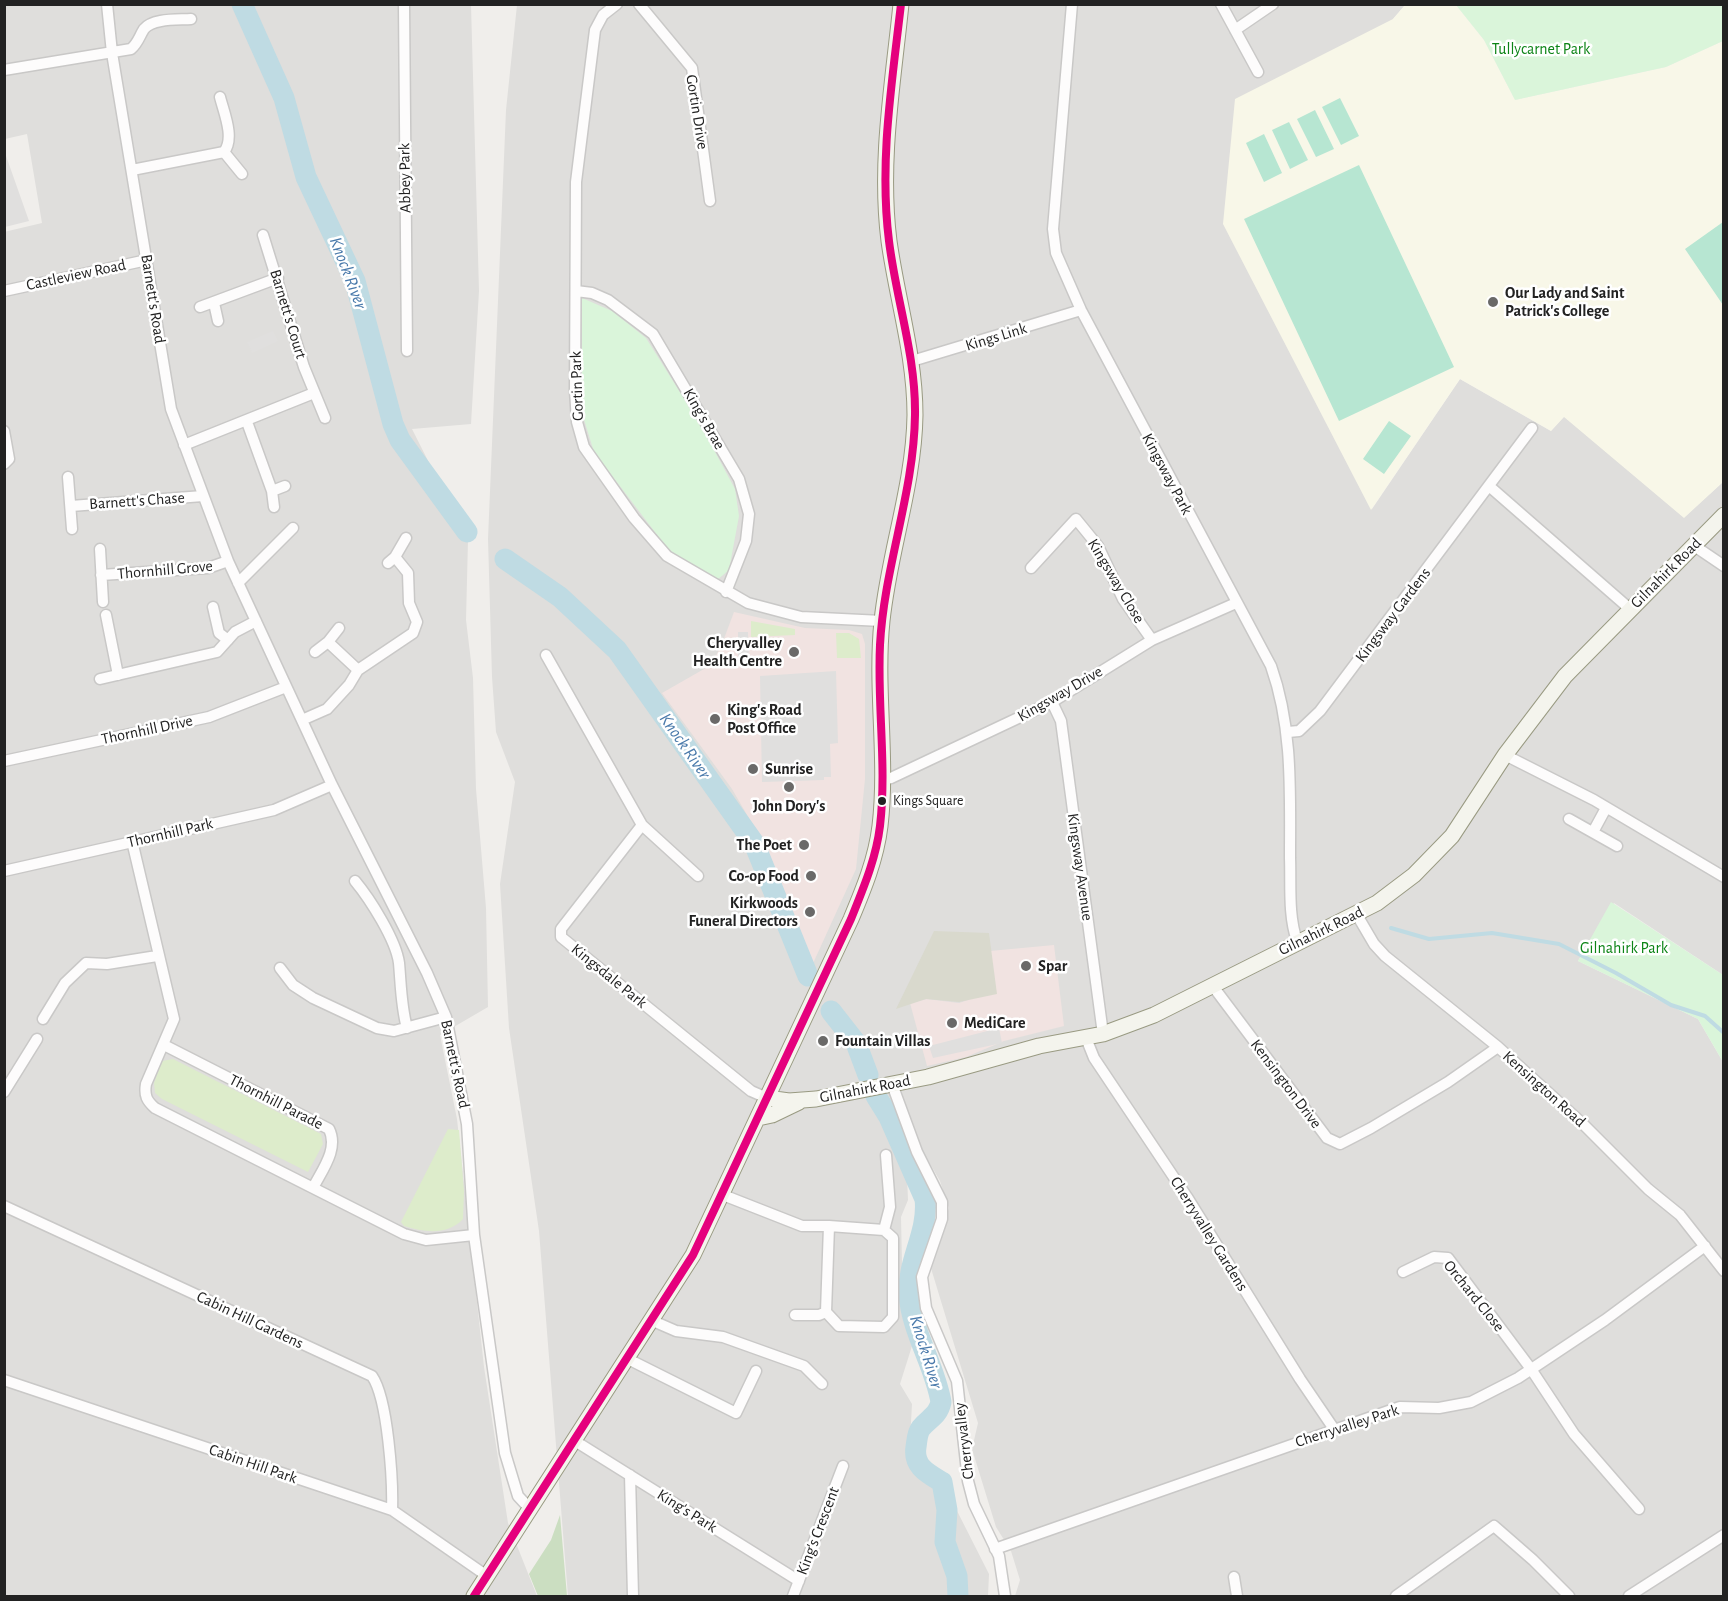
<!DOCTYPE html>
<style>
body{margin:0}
#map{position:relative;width:1728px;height:1601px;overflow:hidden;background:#f0eeeb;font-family:"Alegreya Sans",sans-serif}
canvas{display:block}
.frame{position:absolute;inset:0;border:6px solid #222;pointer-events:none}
</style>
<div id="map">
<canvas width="1728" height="1601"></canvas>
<div class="frame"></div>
</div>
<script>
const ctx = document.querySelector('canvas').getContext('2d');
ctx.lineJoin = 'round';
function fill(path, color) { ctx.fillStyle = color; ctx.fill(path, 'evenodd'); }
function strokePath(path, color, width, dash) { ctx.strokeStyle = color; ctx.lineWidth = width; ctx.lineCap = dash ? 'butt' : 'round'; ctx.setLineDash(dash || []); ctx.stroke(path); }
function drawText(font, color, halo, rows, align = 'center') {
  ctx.font = font + ' "Alegreya Sans",sans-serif'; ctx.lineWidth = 5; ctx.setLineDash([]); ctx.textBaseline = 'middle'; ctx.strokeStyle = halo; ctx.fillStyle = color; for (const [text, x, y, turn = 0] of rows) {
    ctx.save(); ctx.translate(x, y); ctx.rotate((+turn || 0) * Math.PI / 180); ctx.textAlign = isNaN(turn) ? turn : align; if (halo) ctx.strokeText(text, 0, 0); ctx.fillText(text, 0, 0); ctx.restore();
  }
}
const residential = new Path2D(`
 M 5,5 L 471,5 L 479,291 L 471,424 L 412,429 L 468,540 L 466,620 L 473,678 L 476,789 L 486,908 L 488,1007 L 440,1035 L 457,1119 L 484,1367 L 508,1523 L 537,1596 L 5,1596 L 4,232 L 42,223 L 27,134 L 5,139 Z
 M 517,5 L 1405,5 L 1393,19 L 1372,509 L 1460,379 L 1551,431 L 1564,416 L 1684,517 L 1723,482 L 1723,975 L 1614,903 L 1578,961 L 1698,1019 L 1723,1062 L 1723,1596 L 1015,1596 L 1020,1580 L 1011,1551 L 996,1527 L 972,1449 L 978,1423 L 930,1265 L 949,1208 L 940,1181 L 914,1136 L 894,1143 L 907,1176 L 908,1200 L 901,1217 L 903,1311 L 912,1346 L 900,1384 L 912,1404 L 910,1440 L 952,1501 L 989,1574 L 988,1596 L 568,1596 L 539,1231 L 509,1028 L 500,884 L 515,782 L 496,732 L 492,677 L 488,539 L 506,110 Z`);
const commercial = new Path2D(`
 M 734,612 L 805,628 L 849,630 L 862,634 L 865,644 L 865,779 L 856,869 L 810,970 L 806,968 L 787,922 L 761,839 L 732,789 L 662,693 L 711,665 L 722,644 Z
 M 1054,945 L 1064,1026 L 1004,1041 L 966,1057 L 927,1066 L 910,1003 L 927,999 L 959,1003 L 968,1000 L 990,951 Z`);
const education = new Path2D(`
 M 1405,5 L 1456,5 L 1484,40 L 1515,100 L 1666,67 L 1723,41 L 1723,482 L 1684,518 L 1564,417 L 1551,431 L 1460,379 L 1371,510 L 1223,224 L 1235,99 L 1393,19 Z`);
const construction = new Path2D(`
 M 934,931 L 989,933 L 997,994 L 959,1002 L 926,999 L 896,1009 Z`);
const grass = new Path2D(`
 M 751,621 L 795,629 L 795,635 L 751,637 Z
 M 836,633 L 849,633 L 859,639 L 861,658 L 837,658 Z
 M 173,1059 L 321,1134 L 323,1144 L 308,1172 L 162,1099 L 155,1093 L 154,1083 L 162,1061 Z
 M 448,1129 L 459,1130 L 464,1191 L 463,1219 C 447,1236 424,1232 404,1226 L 401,1222 Z`);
const forest = new Path2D(`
 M 560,1515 L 567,1596 L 538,1596 L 529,1574 L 551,1540 Z`);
const park = new Path2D(`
 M 1456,5 L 1723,5 L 1723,41 L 1666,67 L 1515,100 L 1484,40 Z
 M 582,298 L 612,311 L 646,338 L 700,424 L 735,489 L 739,516 L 729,570 L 717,580 L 684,561 L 667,548 L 594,452 L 582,413 Z
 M 1611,902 L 1723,975 L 1723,1062 L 1698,1019 L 1578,961 Z`);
const pitch = new Path2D(`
 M 1340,98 L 1359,136 L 1341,145 L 1322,107 Z
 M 1315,110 L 1334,149 L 1316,157 L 1297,119 Z
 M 1289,122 L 1308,160 L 1290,169 L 1272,130 Z
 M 1264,134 L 1282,173 L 1264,182 L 1246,143 Z
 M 1359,165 L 1454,367 L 1339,421 L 1244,219 Z
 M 1723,222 L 1723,305 L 1685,249 Z
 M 1389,421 L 1411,436 L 1384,474 L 1363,459 Z`);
const parking = new Path2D(`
 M 5,153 L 29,221 L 5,227 L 4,227 Z
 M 273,331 L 278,341 L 252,353 L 247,342 Z
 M 738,632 L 748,632 L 749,662 L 738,662 Z
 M 836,671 L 838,743 L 830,744 L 831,777 L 824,777 L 824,780 L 762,782 L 760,676 Z
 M 999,1028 L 1002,1043 L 933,1058 L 929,1046 Z`);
const stream = new Path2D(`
 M 1391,928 L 1429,939 L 1492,933 L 1559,944 L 1616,973 L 1671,1005 L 1705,1016 L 1724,1033`);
const river = new Path2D(`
 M 242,4 L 284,98 L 306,177 L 355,281 L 393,424 L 400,440 L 467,532
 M 505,559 L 560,597 L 617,650 L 754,843 L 808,976
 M 831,1011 L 856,1043 L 868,1075
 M 876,1096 L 889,1117 L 925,1199 C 929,1232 907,1261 909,1295 C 912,1332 935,1366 941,1402 C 938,1416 929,1418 921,1428 C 917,1433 917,1441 916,1447 C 913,1466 927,1473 942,1482 L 947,1510 L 945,1542 L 957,1576 L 958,1596`);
const street = new Path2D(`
 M 107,4 L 112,53 L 171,409 L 228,561 L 332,785 L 427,973 L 446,1017 L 467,1124 L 474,1235 L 505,1453 L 518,1496 L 531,1510
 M 404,4 L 407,351
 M 617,4 L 603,15 L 595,30 L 576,182 L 575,390 L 577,422 L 584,447 L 634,518 L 667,556 L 748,603 L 801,617 L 882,621
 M 639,4 L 692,68 L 710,201
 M 1072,4 L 1053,229 L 1056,253 L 1081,310 L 1271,666 C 1293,728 1290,792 1290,858 C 1291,885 1288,915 1297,941
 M 1221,4 L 1258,72
 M 1235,30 L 1273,4
 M 4,70 L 131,49 C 138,43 139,37 144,29 C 153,18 178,20 191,19
 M 224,152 L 242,174
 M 132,170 L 224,152 C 235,138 224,113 220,97
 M 263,235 L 304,367 L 325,418
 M 4,291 L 147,260
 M 576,291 L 592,293 L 608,300 L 653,334 L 739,479 L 749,514 L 746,541 L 726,592
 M 214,303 L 218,321
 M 200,307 L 278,278
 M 912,361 L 1081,310
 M 247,422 L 272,491 L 274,507
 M 4,431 L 9,459 L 4,464
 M 184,445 L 314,393
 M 68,477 L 72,529
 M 1489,486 L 1630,609
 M 272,491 L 285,486
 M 71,506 L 203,496
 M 1693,545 L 1724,566
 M 100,549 L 103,602
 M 388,563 L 395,557 L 406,538
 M 1031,568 L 1076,519 L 1098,546 L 1123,599 L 1152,640
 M 101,575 L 208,568 L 228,561
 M 238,583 L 293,528
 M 213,607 L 219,633 L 228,640
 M 106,615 L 118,675
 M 328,642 L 358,670
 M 315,652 L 328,642 L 339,628
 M 546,655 L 642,825 L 698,876
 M 100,679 L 217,652 L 235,632 L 256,621
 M 1052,702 L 1061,721 L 1103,1034
 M 302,720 L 327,709 L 349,685 L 358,670 L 413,633 L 417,622 L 409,603 L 408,573 L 395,557
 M 1288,732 L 1299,731 L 1320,711 L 1532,428
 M 1505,755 L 1594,800 L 1724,877
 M 4,761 L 209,717 L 286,687
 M 882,780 L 891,778 L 1052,702 L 1152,640 L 1236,603
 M 1569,819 L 1617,846
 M 642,825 L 561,929 L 561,937 L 751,1091 L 767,1098
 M 1593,832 L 1606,808
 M 132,841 L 174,1019 L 146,1084 C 144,1096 147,1101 155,1108 L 404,1234 L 426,1240 L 474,1235
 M 4,871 L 274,810 L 332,785
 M 355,881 C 370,899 396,940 399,963 C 401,985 401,1006 407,1028
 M 1357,915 L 1374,944 L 1385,956 L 1498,1047 L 1584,1125 L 1648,1189 L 1680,1215 L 1724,1271
 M 280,968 L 293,985 L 313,998 L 377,1028 L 394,1031 L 446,1017
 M 1212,985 L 1327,1138 L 1340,1144 L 1371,1128 L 1448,1082 L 1498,1047
 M 43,1019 L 65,983 L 86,963 L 107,964 L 157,956
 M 1086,1038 L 1094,1058 L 1187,1197 L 1300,1379 L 1334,1429
 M 164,1045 L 329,1129 C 339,1149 322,1170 313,1188
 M 892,1084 L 917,1152 L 942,1202 L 942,1219 L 922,1277 L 926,1308 L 957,1381 L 968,1481 L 974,1504 L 999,1556 L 1005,1596
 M 4,1092 L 37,1039
 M 723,1195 L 802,1226 L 829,1226 L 826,1312 L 839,1326 L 884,1327 L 893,1317 L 893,1238 L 884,1230 L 829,1226
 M 4,1206 L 372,1376 C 388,1399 393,1481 392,1510
 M 884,1230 L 890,1207 L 886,1155
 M 1403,1272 L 1434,1257 L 1448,1258 L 1531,1369 L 1574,1434 L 1639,1509
 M 795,1315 L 819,1315 L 826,1312
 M 653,1321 L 676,1331 L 723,1337 L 804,1366 L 822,1384
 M 628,1359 L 736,1413 L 756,1371
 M 4,1380 L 392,1510 L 487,1576
 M 575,1441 L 799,1581
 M 630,1475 L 633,1596
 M 995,1549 L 1400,1407 L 1439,1408 L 1471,1402 L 1518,1378 L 1605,1320 L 1705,1246
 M 1234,1577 L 1237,1596
 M 793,1596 L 843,1466
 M 1396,1596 L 1494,1526 L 1533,1560 L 1569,1596
 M 1629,1596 L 1724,1535`);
const secondary = new Path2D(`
 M 767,1098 L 789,1101 L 816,1099 L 928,1077 L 1039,1046 L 1103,1034 L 1154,1015 L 1377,903 L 1414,875 L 1452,836 L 1505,755 L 1565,676 L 1724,515
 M 758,1118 L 772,1115 L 799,1102
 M 474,1596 L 693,1255 L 851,919 C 864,888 876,859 880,826 C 888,758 875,689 882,621 C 889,552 914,485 915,415 C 915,355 897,299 889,241 C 879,162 893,83 901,4`);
const bus1 = new Path2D(`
 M 474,1596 L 693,1255 L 851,919 C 863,889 876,859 880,826 C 887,766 877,705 880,645 C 884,567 914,493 915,415 C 916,356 896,299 889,241 C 879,162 892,83 901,4`);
const markers = [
 [1493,302,6,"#6a6968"],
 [794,652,6,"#6a6968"],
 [715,719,6,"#6a6968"],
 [753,769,6,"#6a6968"],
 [789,787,6,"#6a6968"],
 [882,801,5,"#222"],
 [804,845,6,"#6a6968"],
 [811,876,6,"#6a6968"],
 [810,912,6,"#6a6968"],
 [1026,966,6,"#6a6968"],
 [952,1023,6,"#6a6968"],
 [823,1041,6,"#6a6968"]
];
const busNames = [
 ["Kings Square",893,801]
];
const parkNames = [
 ["Tullycarnet Park",1541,49],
 ["Gilnahirk Park",1624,948]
];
const streetNames = [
 ["Gortin Drive",697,112,81],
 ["Abbey Park",405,178,-91],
 ["Castleview Road",76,275,-12],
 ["Barnett's Road",153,299,81],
 ["Barnett's Court",288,314,73],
 ["Kings Link",996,337,-17],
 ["Gortin Park",577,386,-92],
 ["King's Brae",704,419,60],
 ["Kingsway Park",1167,474,62],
 ["Barnett's Chase",137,501,-4],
 ["Thornhill Grove",165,570,-5],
 ["Gilnahirk Road",1666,573,-45],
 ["Kingsway Close",1116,581,59],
 ["Kingsway Gardens",1393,615,-53],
 ["Kingsway Drive",1060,694,-30],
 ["Thornhill Drive",147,730,-12],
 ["Thornhill Park",170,833,-13],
 ["Kingsway Avenue",1080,867,82],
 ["Gilnahirk Road",1321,931,-26],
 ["Kingsdale Park",609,976,39],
 ["Barnett's Road",455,1064,78],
 ["Kensington Drive",1286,1084,53],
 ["Gilnahirk Road",865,1089,-11],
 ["Kensington Road",1544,1089,42],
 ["Thornhill Parade",276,1102,27],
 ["Cherryvalley Gardens",1209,1234,58],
 ["Orchard Close",1474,1296,51],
 ["Cabin Hill Gardens",250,1320,25],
 ["Cherryvalley Park",1347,1426,-18],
 ["Cherryvalley",964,1441,-97],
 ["Cabin Hill Park",253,1464,19],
 ["King's Park",687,1511,32],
 ["King's Crescent",818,1531,-69]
];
const poiNames = [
 ["Our Lady and Saint",1505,293],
 ["Patrick's College",1505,311],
 ["Cheryvalley",782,643,"right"],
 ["Health Centre",782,661,"right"],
 ["King's Road",727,710],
 ["Post Office",727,728],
 ["Sunrise",765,769],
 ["John Dory's",789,806,"center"],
 ["The Poet",792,845,"right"],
 ["Co-op Food",799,876,"right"],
 ["Kirkwoods",798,903,"right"],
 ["Funeral Directors",798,921,"right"],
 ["Spar",1038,966],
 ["MediCare",964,1023],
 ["Fountain Villas",835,1041]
];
const waterNames = [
 ["Knock River",348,273,69],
 ["Knock River",685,746,55],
 ["Knock River",926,1352,73]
];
fill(residential, '#dfdedc');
fill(commercial, '#f1e3e1');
fill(education, '#f8f7e8');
fill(construction, '#d9d9cd');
fill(grass, '#ddeccb');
fill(forest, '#cbdec1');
fill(park, '#daf5da');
fill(pitch, '#b7e6d2');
fill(parking, '#e0dfde');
strokePath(stream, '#bfdbe3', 4);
strokePath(river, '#bfdbe3', 21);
strokePath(street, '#c9c8c7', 13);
strokePath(secondary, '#999a82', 17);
strokePath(street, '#fdfcfc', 10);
strokePath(secondary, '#f4f4ed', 15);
strokePath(bus1, '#e5007d', 8);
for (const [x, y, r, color] of markers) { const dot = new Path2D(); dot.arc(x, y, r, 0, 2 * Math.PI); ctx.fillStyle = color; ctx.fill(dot); strokePath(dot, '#fff', 2); }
drawText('14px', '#222', '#fff', busNames, 'left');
drawText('16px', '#0c8416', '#fff', parkNames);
drawText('16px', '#222', '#fff', streetNames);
drawText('bold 16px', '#222', '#fff', poiNames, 'left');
drawText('italic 18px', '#4a7aab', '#fff', waterNames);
</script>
